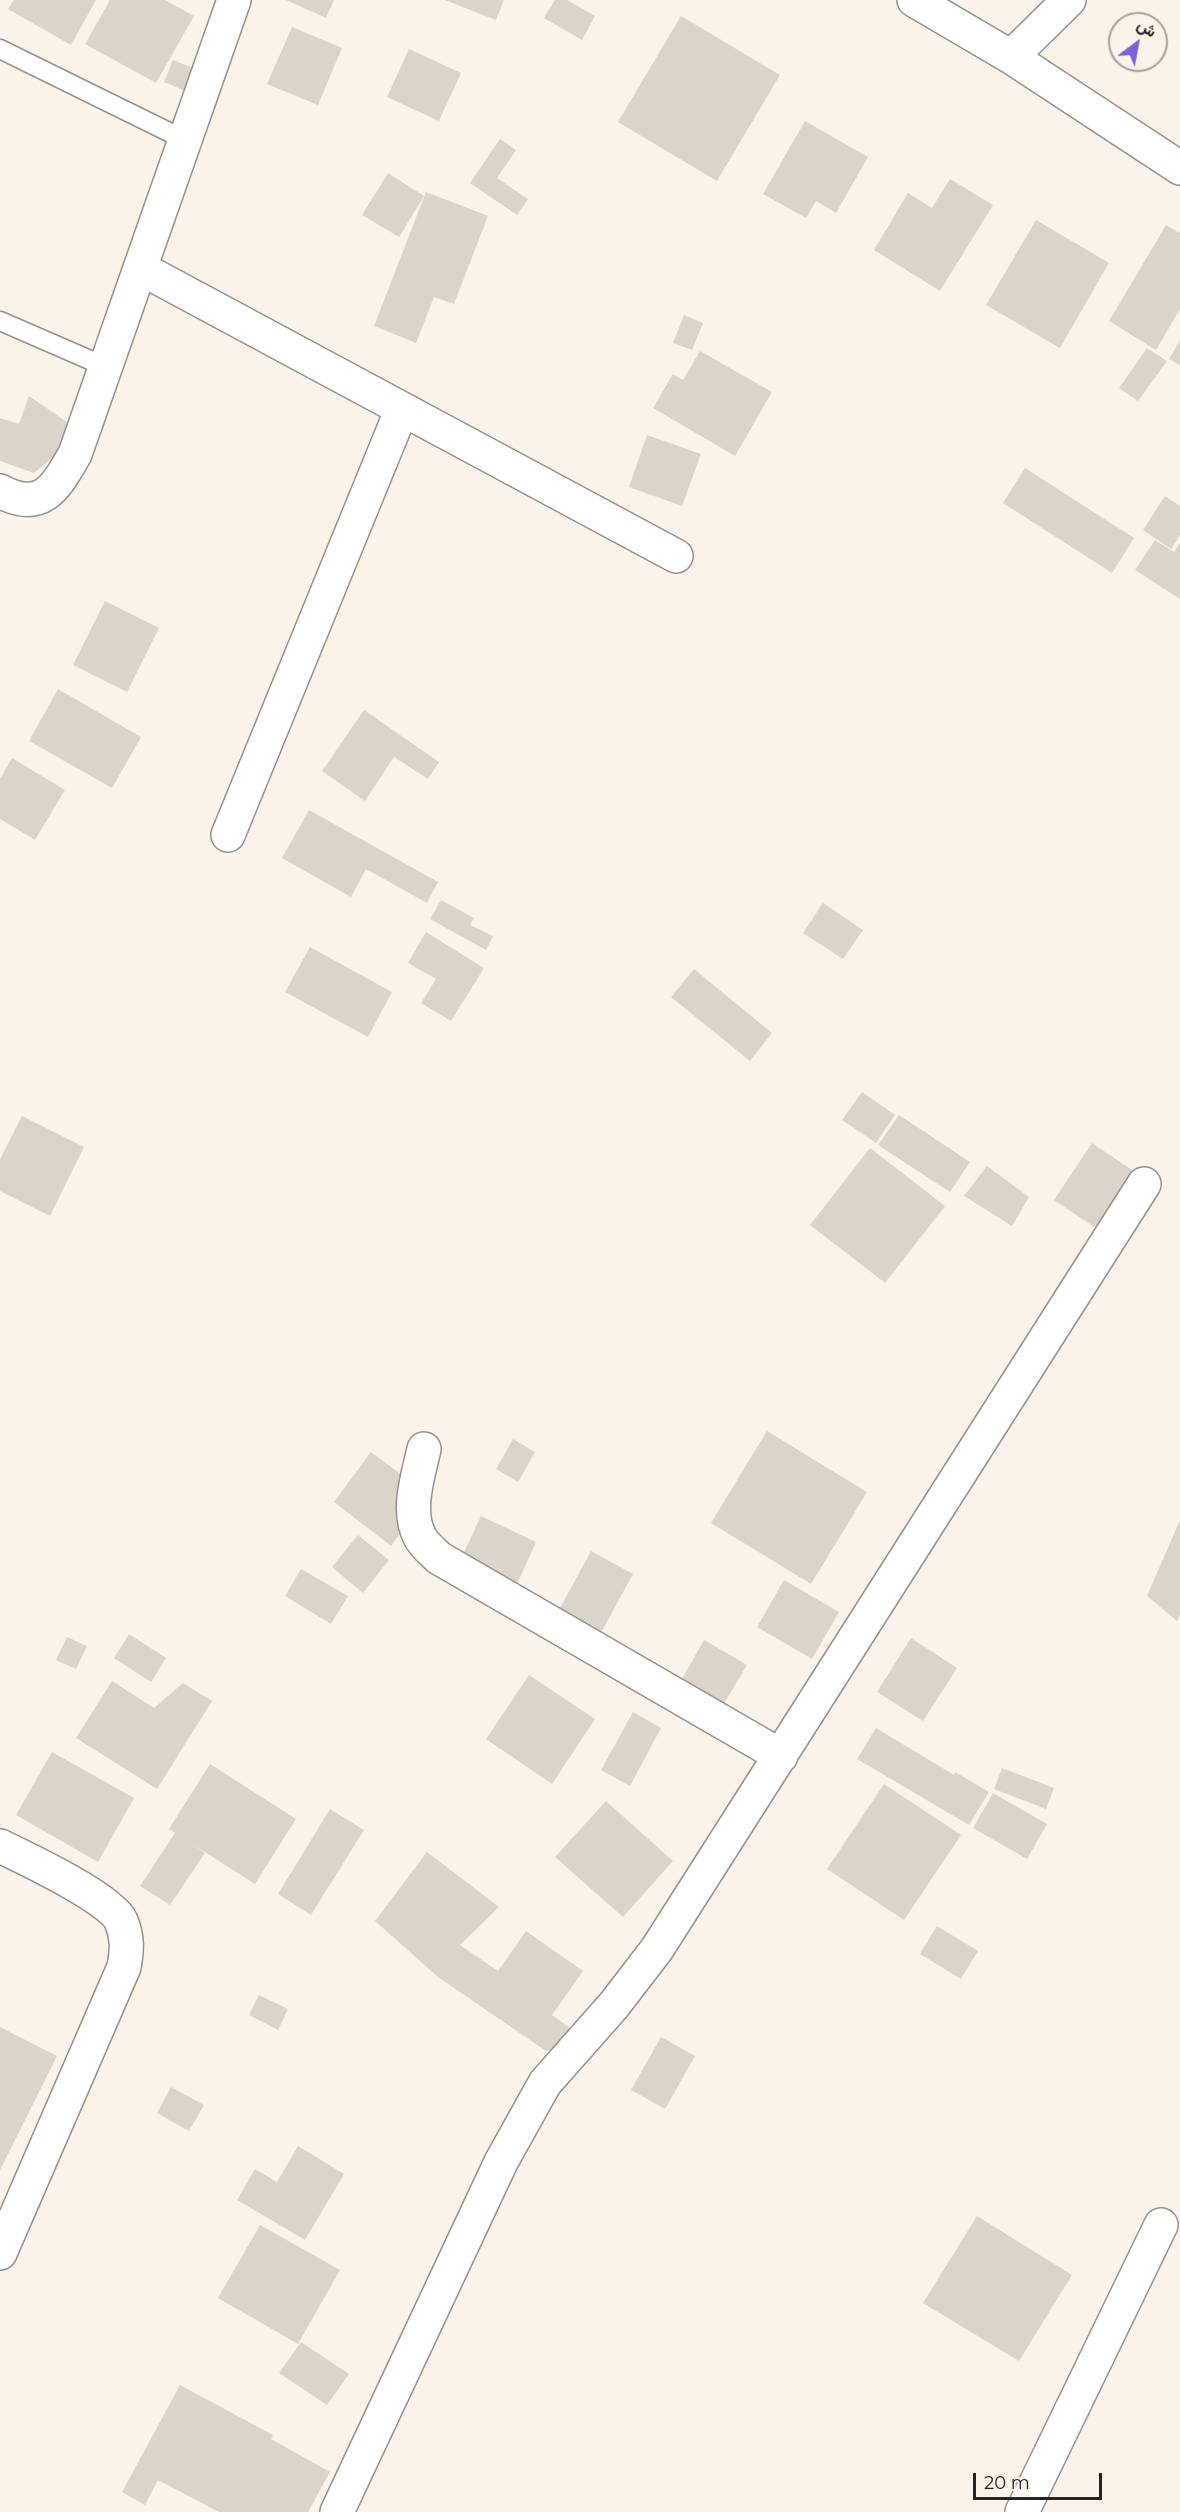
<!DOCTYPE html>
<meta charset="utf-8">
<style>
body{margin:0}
#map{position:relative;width:1180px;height:2512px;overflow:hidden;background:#fbf3ea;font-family:Montserrat,Vazirmatn,sans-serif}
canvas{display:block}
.north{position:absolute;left:1108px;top:12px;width:60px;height:60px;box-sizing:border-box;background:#fbf3ea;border:2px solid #a6a099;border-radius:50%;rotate:32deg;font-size:16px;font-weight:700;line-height:24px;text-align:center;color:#262420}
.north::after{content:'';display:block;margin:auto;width:21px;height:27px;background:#7d5fda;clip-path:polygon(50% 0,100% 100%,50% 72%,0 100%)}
.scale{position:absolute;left:973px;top:2473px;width:129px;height:27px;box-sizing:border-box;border:3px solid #262420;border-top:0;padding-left:8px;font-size:18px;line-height:21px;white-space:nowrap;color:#262420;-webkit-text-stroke:4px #fbf3ea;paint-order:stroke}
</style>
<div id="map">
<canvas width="1180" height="2512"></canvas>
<div class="north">ش</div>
<div class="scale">20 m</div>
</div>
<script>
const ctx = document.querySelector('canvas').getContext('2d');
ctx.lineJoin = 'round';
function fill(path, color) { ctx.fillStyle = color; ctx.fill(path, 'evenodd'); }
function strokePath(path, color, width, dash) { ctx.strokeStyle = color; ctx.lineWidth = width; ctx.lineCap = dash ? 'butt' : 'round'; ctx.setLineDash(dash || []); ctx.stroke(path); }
const building = new Path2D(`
 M 14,0 L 96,0 L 71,45 L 8,9 Z
 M 110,0 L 165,0 L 194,16 L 156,83 L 85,44 Z
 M 286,0 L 334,0 L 326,18 Z
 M 445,0 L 504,0 L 496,20 Z
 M 555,0 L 567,0 L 595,16 L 582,40 L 544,18 Z
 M 681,16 L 780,75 L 717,181 L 618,122 Z
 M 292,27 L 342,48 L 318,105 L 267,84 Z
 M 409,49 L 461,73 L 439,121 L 387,97 Z
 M 173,60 L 207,74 L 197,96 L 164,82 Z
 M 805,121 L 868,157 L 836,213 L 816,201 L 806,218 L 763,194 Z
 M 500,139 L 516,150 L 497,178 L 528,199 L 517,215 L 470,183 Z
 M 388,173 L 424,196 L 399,237 L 362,215 Z
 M 950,179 L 993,205 L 940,291 L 874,250 L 908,193 L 932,208 Z
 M 426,192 L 488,216 L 454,304 L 434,297 L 416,343 L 374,326 Z
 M 1036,220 L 1109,263 L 1060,348 L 986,305 Z
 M 1166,225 L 1180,233 L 1180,309 L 1156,350 L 1109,321 Z
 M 684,315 L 703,323 L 692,350 L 673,343 Z
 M 1180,340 L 1180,365 L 1169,359 Z
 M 1147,348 L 1167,361 L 1138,401 L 1119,388 Z
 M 700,351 L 772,392 L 735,456 L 653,408 L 673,374 L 683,380 Z
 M 29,396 L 83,433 L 34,473 L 0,461 L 0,418 L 19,424 Z
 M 647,435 L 701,454 L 682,506 L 629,487 Z
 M 1025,468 L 1134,538 L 1112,573 L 1003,503 Z
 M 1165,496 L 1180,506 L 1180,535 L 1171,549 L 1143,530 Z
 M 1155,540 L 1174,552 L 1180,543 L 1180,599 L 1135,570 Z
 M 105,601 L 159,628 L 127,692 L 73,665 Z
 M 58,689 L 141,737 L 112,788 L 29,741 Z
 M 364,710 L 439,762 L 428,779 L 394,757 L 365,801 L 322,771 Z
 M 12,758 L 65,790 L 35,840 L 0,819 L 0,779 Z
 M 309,810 L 438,882 L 427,903 L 366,869 L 351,897 L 282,858 Z
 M 441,900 L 474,918 L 470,925 L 493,936 L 486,950 L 430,919 Z
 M 823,903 L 863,930 L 843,959 L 803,933 Z
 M 426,932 L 484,968 L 451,1021 L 421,1003 L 436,979 L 408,963 Z
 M 310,947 L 392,992 L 368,1037 L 285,992 Z
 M 694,969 L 772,1033 L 750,1061 L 671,997 Z
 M 862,1092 L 895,1115 L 876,1143 L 842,1120 Z
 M 899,1115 L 970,1162 L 950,1192 L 878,1145 Z
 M 22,1116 L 84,1147 L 50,1216 L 0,1191 L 0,1159 Z
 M 1092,1143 L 1141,1176 L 1103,1233 L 1054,1200 Z
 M 870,1148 L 945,1206 L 885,1283 L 810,1225 Z
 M 987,1166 L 1029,1197 L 1012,1226 L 964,1196 Z
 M 767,1431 L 867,1492 L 811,1584 L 711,1523 Z
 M 513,1439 L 535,1452 L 518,1482 L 496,1469 Z
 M 371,1452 L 429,1495 L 391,1546 L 334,1502 Z
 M 481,1516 L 536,1542 L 513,1593 L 457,1567 Z
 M 1180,1520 L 1180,1615 L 1177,1621 L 1147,1596 Z
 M 358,1535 L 389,1560 L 363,1593 L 332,1567 Z
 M 591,1551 L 633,1574 L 596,1642 L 554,1619 Z
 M 301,1569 L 348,1596 L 331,1624 L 285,1596 Z
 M 784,1580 L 839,1612 L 812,1659 L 757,1627 Z
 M 129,1634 L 166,1658 L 151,1682 L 114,1658 Z
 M 67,1637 L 87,1646 L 76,1669 L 56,1660 Z
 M 911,1638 L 957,1668 L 923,1721 L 877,1692 Z
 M 704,1640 L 747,1665 L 720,1710 L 678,1686 Z
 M 529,1675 L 595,1719 L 552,1784 L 486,1739 Z
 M 112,1681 L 154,1708 L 183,1683 L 212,1701 L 157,1789 L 76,1738 Z
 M 633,1712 L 661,1728 L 630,1786 L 601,1770 Z
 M 876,1728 L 954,1775 L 955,1772 L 989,1792 L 969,1825 L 857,1759 Z
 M 52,1752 L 134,1798 L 98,1862 L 16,1815 Z
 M 210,1764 L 296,1819 L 255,1884 L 194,1845 L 205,1853 L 170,1905 L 140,1886 L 175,1833 L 169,1829 Z
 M 1002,1768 L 1054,1788 L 1046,1809 L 994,1789 Z
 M 884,1784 L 961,1835 L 904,1920 L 827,1869 Z
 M 993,1793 L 1047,1824 L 1027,1859 L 973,1828 Z
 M 606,1801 L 673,1861 L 623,1917 L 555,1857 Z
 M 330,1809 L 364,1830 L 311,1915 L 278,1894 Z
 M 427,1852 L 499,1907 L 460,1945 L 498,1971 L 526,1931 L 583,1971 L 552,2015 L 584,2038 L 546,2051 L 438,1977 L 375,1921 Z
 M 937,1926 L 978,1951 L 961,1979 L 920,1954 Z
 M 259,1995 L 288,2009 L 278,2030 L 249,2015 Z
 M 0,2027 L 57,2056 L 0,2170 Z
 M 661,2037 L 695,2056 L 665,2109 L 631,2090 Z
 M 171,2087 L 204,2105 L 189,2131 L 157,2113 Z
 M 298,2146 L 344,2174 L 305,2240 L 237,2200 L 255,2169 L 277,2182 Z
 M 977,2216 L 1072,2275 L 1019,2361 L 923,2303 Z
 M 260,2225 L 340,2270 L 298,2344 L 218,2298 Z
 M 301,2342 L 349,2374 L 327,2405 L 279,2373 Z
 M 180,2385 L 273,2435 L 271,2439 L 330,2472 L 308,2512 L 219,2512 L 158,2480 L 145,2505 L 122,2492 Z`);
const service = new Path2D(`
 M 0,49 L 185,140
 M 0,321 L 106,367`);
const minor = new Path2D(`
 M 914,0 L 1011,57 L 1180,168
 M 1011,57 L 1069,0
 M 140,268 L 676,556
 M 0,491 C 42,514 56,487 75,454 L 234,0
 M 228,835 L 402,409
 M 424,1449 C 418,1476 406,1511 420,1537 C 424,1545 433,1552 439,1558 L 781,1756
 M 0,1846 C 25,1858 112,1899 121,1921 C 128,1937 127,1951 124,1967 L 0,2253
 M 337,2512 L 501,2162 L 545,2083 L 614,2005 L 657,1949 L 1144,1184
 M 1022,2512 L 1161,2225`);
fill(building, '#dbd4cb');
strokePath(service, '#979088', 21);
strokePath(minor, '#979088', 36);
strokePath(service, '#fff', 18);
strokePath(minor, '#fff', 33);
</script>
